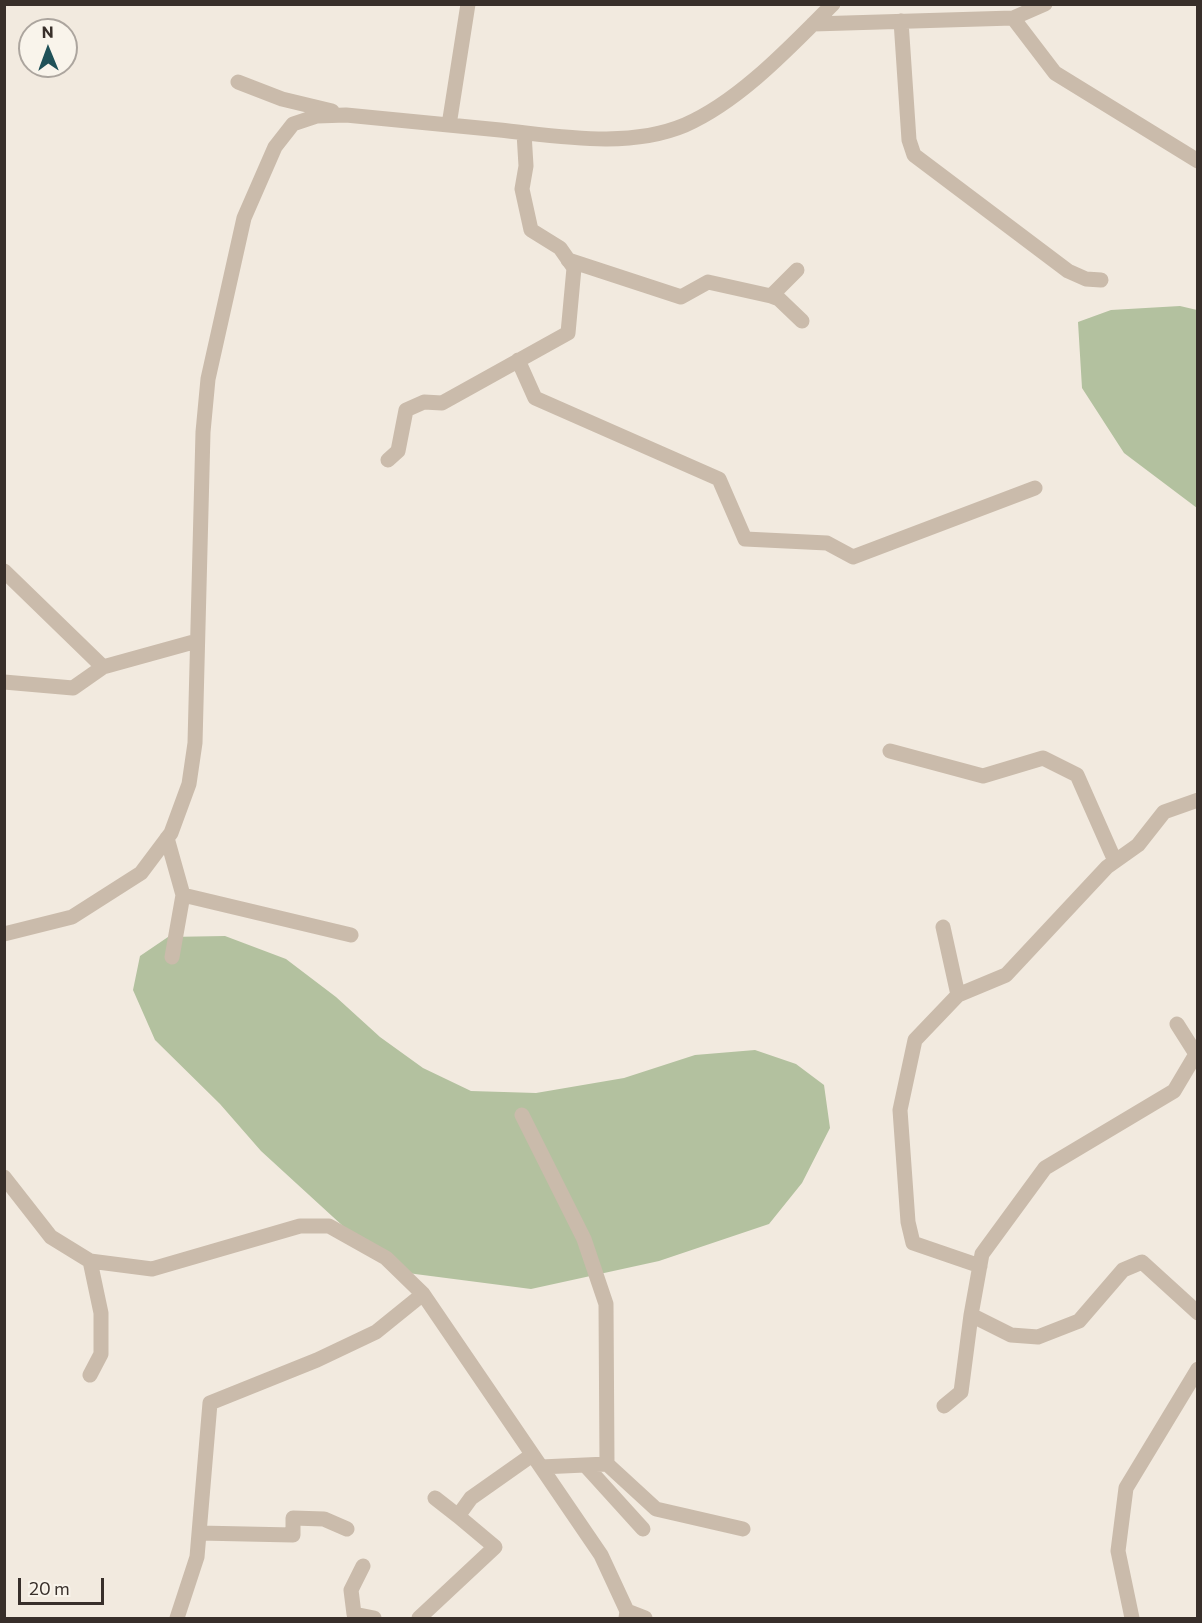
<!DOCTYPE html>
<style>
body{margin:0}
#map{position:relative;width:1202px;height:1623px;overflow:hidden;background:#f2eadf;font-family:Commissioner,sans-serif}
canvas{display:block}
.frame{position:absolute;inset:0;border:6px solid #382f2a;pointer-events:none}
.north{position:absolute;left:18px;top:18px;width:60px;height:60px;box-sizing:border-box;background:#f9f4eb;border:2px solid #aca59e;border-radius:50%;rotate:359deg;font-size:16px;font-weight:700;line-height:24px;text-align:center;color:#382f2a}
.north::after{content:'';display:block;margin:auto;width:21px;height:27px;background:#205158;clip-path:polygon(50% 0,100% 100%,50% 72%,0 100%)}
.scale{position:absolute;left:18px;top:1578px;width:86px;height:27px;box-sizing:border-box;border:3px solid #382f2a;border-top:0;padding-left:8px;font-size:18px;line-height:21px;white-space:nowrap;color:#382f2a;-webkit-text-stroke:4px #f9f4eb;paint-order:stroke}
</style>
<div id="map">
<canvas width="1202" height="1623"></canvas>
<div class="frame"></div>
<div class="north">N</div>
<div class="scale">20 m</div>
</div>
<script>
const ctx = document.querySelector('canvas').getContext('2d');
ctx.lineJoin = 'round';
function fill(path, color) { ctx.fillStyle = color; ctx.fill(path, 'evenodd'); }
function strokePath(path, color, width, dash) { ctx.strokeStyle = color; ctx.lineWidth = width; ctx.lineCap = dash ? 'butt' : 'round'; ctx.setLineDash(dash || []); ctx.stroke(path); }
const green = new Path2D(`
 M 1180,306 L 1197,310 L 1197,508 L 1124,453 L 1082,388 L 1078,322 L 1111,310 Z
 M 225,936 L 286,959 L 336,997 L 380,1037 L 423,1068 L 471,1091 L 536,1093 L 624,1078 L 695,1055 L 755,1050 L 796,1064 L 824,1085 L 830,1128 L 802,1183 L 769,1224 L 659,1261 L 531,1289 L 392,1271 L 261,1151 L 220,1104 L 155,1040 L 133,990 L 140,956 L 168,937 Z`);
const minor = new Path2D(`
 M 1013,18 L 1055,73 L 1198,161
 M 901,21 L 909,140 L 914,155 L 1068,271 L 1086,279 L 1101,280
 M 813,24 L 1013,18 L 1045,4
 M 238,82 L 282,99 L 332,111
 M 449,125 L 468,4
 M 568,260 L 681,297 L 708,282 L 771,296 L 779,299 L 802,321
 M 771,296 L 797,270
 M 518,360 L 535,398 L 719,479 L 745,539 L 827,543 L 853,557 L 1035,488
 M 388,460 L 398,451 L 406,410 L 424,402 L 442,403 L 568,333 L 574,268 L 560,248 L 531,230 L 522,189 L 526,166 L 524,133
 M 4,571 L 103,667 L 197,641
 M 4,682 L 73,688 L 103,667
 M 890,751 L 983,776 L 1043,758 L 1077,775 L 1115,861
 M 167,838 L 183,895 L 172,957
 M 183,895 L 351,935
 M 943,927 L 958,995 L 915,1040 L 900,1110 L 908,1222 L 913,1243 L 980,1266
 M 4,934 L 72,917 L 141,873 L 171,833 L 189,784 L 195,743 L 203,432 L 208,379 L 244,218 L 275,147 L 293,124 L 317,116 L 346,115 C 397,120 449,125 500,130 C 559,136 628,149 685,125 C 740,101 791,46 833,4
 M 958,995 L 1006,975 L 1107,867 L 1138,845 L 1164,812 L 1198,800
 M 522,1115 L 584,1239 L 606,1304 L 607,1464
 M 4,1177 L 51,1237 L 90,1261 L 152,1269 L 300,1226 L 329,1226 L 386,1258 L 423,1294 L 601,1555 L 627,1611 L 626,1618
 M 971,1315 L 982,1254 L 1045,1168 L 1174,1091 L 1196,1054 L 1177,1024
 M 90,1375 L 101,1354 L 101,1313 L 90,1261
 M 944,1406 L 961,1392 L 971,1315 L 1011,1335 L 1038,1337 L 1079,1321 L 1123,1270 L 1142,1262 L 1198,1313
 M 585,1465 L 643,1529
 M 541,1467 L 607,1464 L 656,1509 L 743,1529
 M 435,1498 L 458,1516 L 471,1498 L 532,1455
 M 199,1533 L 293,1535 L 293,1518 L 324,1519 L 347,1529
 M 363,1566 L 351,1590 L 354,1614 L 374,1618
 M 627,1611 L 645,1618
 M 177,1618 L 197,1557 L 210,1403 L 317,1360 L 376,1332 L 423,1294
 M 419,1618 L 495,1547 L 458,1516
 M 1132,1618 L 1118,1551 L 1126,1488 L 1198,1369`);
fill(green, '#b3c19f');
strokePath(minor, '#cabbab', 15);
</script>
